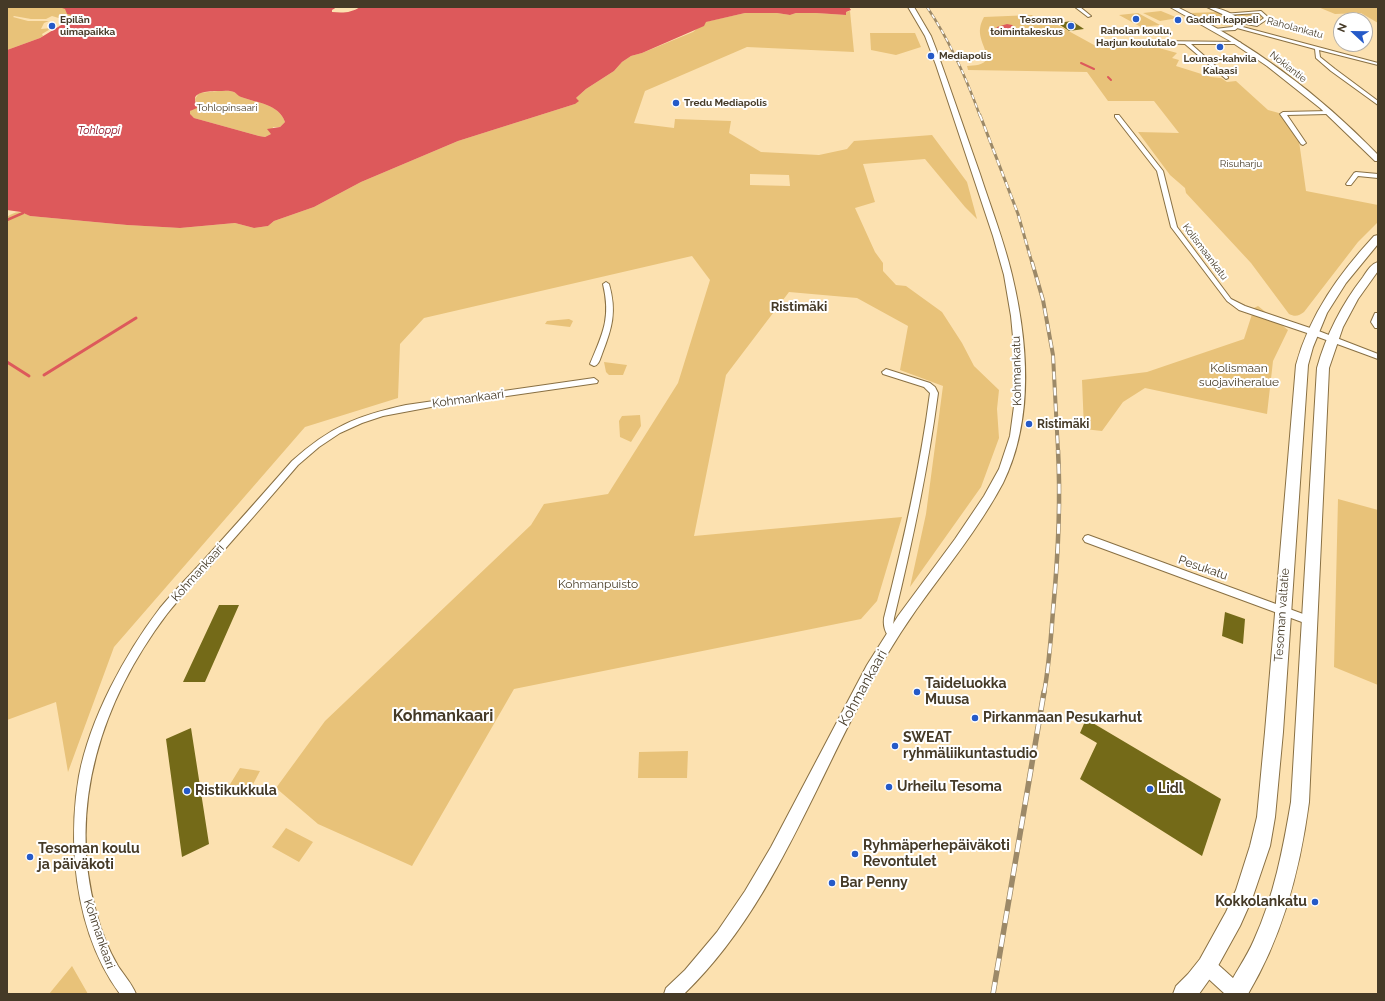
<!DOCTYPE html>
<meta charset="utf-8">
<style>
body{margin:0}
#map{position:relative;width:1385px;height:1001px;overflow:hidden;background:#fce1b0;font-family:Raleway,sans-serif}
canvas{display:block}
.frame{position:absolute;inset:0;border:8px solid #453a27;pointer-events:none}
.north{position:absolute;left:1333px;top:12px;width:40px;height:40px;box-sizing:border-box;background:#fff;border:1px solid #b5b0a9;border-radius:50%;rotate:292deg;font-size:11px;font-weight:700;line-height:16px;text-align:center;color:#453a27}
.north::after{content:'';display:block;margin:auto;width:14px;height:18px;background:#255ac8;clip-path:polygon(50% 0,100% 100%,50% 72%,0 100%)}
</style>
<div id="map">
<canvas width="1385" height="1001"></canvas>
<div class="frame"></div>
<div class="north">N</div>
</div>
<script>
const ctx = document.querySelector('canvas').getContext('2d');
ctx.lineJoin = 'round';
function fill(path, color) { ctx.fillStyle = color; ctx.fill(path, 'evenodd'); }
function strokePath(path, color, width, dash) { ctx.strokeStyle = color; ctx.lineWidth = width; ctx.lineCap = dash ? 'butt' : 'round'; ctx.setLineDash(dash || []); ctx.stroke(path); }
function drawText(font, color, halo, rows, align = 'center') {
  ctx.font = font + ' Raleway,sans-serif'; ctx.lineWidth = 4; ctx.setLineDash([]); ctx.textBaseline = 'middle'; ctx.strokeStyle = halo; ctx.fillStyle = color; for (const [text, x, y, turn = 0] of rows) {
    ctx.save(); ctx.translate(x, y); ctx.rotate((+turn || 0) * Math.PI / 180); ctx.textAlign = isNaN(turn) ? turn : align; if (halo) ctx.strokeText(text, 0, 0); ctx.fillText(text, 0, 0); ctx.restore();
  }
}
const green = new Path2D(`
 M 7,7 L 92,7 L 76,16 L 62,19 L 52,16 L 46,19 L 31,19 L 14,16 L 13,17 L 28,21 L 49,21 L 44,23 L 41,29 L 52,28 L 42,34 L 43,36 L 40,38 L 7,50 Z
 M 1318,7 L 1376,7 L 1378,8 L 1378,23 L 1361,13 L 1335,14 Z
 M 850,11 L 854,52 L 747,47 L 645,91 L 634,123 L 674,128 L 675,119 L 731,121 L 729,133 L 761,152 L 819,155 L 847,149 L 854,141 L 932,135 L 967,182 L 977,219 L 965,207 L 925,159 L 863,164 L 875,202 L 855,208 L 875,252 L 883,263 L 883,271 L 896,285 L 906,286 L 942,312 L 962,343 L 974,366 L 999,390 L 997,409 L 999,438 L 981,487 L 910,587 L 926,514 L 943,386 L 900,370 L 908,326 L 857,298 L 789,292 L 726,375 L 694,536 L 902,517 L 877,601 L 861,619 L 514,689 L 412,866 L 318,824 L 276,788 L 325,721 L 531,525 L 544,504 L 608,494 L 678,383 L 710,280 L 692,256 L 424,318 L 400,344 L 398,398 L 305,427 L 114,647 L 68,772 L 56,702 L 7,720 L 7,217 C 16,211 20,211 30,216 L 127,225 L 180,228 L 235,223 L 254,228 L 268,226 L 274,221 L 314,207 L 361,182 L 458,141 L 575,104 L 576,98 L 586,89 L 614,71 L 622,62 L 631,56 L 642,53 L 693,32 L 705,22 L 745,13 L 777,13 L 790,15 L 796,13 L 816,13 L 846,15 L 846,12 ZM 750,174 L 789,175 L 790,186 L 750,185 Z
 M 1161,11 L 1178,18 L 1160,21 L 1143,13 Z
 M 1217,12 L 1236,22 L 1235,24 C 1219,29 1205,20 1191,13 Z
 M 1138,13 L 1160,25 L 1141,27 L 1119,15 Z
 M 1253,13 L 1259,14 L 1262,17 C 1250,26 1246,21 1233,15 Z
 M 1032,15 L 1037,20 L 1044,23 L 1054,23 L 1094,45 L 1124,40 L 1132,42 L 1144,40 L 1161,45 L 1159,48 L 1177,53 L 1172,58 L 1179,60 L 1176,66 L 1211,77 L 1221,78 L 1227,82 L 1236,81 L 1268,110 L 1279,113 L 1299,141 L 1306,191 L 1378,205 L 1378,222 L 1358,242 L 1304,312 C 1299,316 1295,317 1289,314 L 1251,263 L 1186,193 L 1185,188 L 1170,175 L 1138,132 L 1179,133 L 1154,101 L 1108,101 L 1087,72 L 968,70 L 967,66 C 975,65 983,66 988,58 C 983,42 975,33 984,17 Z
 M 870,33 L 915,33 L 921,47 L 896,55 L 871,50 Z
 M 218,91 C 223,91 229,90 234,92 C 236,93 239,96 241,97 C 257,103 279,104 285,122 L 280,127 L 273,127 L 271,134 L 265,137 L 259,136 L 194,118 L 189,114 L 190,111 L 197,103 L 195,99 L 199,93 Z
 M 1258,306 L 1288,330 L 1273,361 L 1267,414 L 1145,388 L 1123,402 L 1102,431 L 1084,429 L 1082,380 L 1147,372 L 1244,339 L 1254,308 Z
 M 569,319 L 573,321 L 570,327 L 545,324 L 547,321 Z
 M 604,362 L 627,365 L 623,375 L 609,375 L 606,372 Z
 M 640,415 L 641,426 L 631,442 L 620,437 L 619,421 L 622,416 Z
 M 1338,499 L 1378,510 L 1378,685 L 1334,667 Z
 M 688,751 L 687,778 L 638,778 L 639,752 Z
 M 240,768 L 260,771 L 250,790 L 229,786 Z
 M 286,828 L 313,842 L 299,862 L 272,847 Z
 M 72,966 L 88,994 L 49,994 Z`);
const water = new Path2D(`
 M 59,7 L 337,7 L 332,10 L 332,12 C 343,13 351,13 360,7 L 849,7 L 851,10 L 846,12 L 846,15 L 816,13 L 796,13 L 790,15 L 777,13 L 745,13 L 706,22 L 704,26 L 642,53 L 631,56 L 622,62 L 614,71 L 586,89 L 576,98 L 579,101 L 575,104 L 458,141 L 361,182 L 314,207 L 274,221 L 268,226 L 254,228 L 235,223 L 180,228 L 127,225 L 30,216 L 21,212 L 7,210 L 7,50 L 40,38 L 76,16 L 67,14 L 65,9 ZM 218,91 C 223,91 229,90 234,92 C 236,93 238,96 241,97 C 257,103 279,104 285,122 L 280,127 L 267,129 L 271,134 L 265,137 L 259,136 L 194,118 L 190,114 L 190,111 L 197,108 C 197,105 195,102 195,99 C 195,91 213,91 218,91 Z
 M 1007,24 L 1012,25 L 1017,31 L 1023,32 L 1026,34 C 1015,39 1005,37 995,31 L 997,27 Z`);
const streamFar2 = new Path2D(`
 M 1081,63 L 1094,69
 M 1108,77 L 1111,80`);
const streamFar1 = new Path2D(`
 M 7,220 L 23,213`);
const stream = new Path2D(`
 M 7,362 L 29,376
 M 44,375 L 136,318`);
const building = new Path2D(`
 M 1072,21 L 1084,29 L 1069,31 L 1057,23 Z
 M 219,605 L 239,605 L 205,682 L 183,682 Z
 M 1225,612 L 1245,619 L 1243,644 L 1222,636 Z
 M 1086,719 L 1221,799 L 1202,856 L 1080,779 L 1097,743 L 1080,733 Z
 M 191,728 L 209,844 L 182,857 L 166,739 Z`);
const minor = new Path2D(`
 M 1075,7 L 1080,7 L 1091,16 L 1088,17 Z
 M 1261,11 L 1269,18 L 1257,26 L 1241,23 L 1243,22 L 1256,24 L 1264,18 L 1259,13 L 1225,15 L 1223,14 Z
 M 1239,26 L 1378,63 L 1378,65 L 1319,50 L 1320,57 L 1335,69 L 1378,101 L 1378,105 L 1331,71 L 1316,58 L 1315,49 L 1237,28 Z
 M 1154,41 L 1239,42 L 1241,43 L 1239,44 L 1191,44 L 1228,77 L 1228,78 L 1226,79 L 1185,44 L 1152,43 Z
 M 1329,111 L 1329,113 L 1327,114 L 1287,115 L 1306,143 L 1303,145 L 1301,144 L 1280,114 L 1283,112 Z
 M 1115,115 L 1119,115 L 1163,171 L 1177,227 L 1231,299 L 1245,306 L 1316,330 L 1378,354 L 1378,359 L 1310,334 L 1239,310 L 1227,301 L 1171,227 L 1157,171 L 1115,117 Z
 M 1356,172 L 1378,174 L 1378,178 L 1358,176 L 1351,185 L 1347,185 L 1346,184 L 1354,173 Z
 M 606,282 L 609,284 C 617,312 612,328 602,354 C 600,359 599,365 594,366 L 590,364 C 603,333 611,318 603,284 Z
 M 1375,313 L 1378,313 L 1378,328 L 1375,328 L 1371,322 Z
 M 886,369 L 930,383 L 935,387 L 938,393 C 928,469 912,544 894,618 L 893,625 L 898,634 L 897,637 C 886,641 883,626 884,618 C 903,544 920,469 930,393 L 924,387 L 883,374 L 882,372 Z
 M 594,378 L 598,381 L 597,383 L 431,407 L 383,416 L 362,423 L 340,433 L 319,447 L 298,465 C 269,499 239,533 210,566 C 196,582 180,597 167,614 C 102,700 67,806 96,912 C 101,931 108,949 118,966 C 124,975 132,984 136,994 L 120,994 C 92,956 79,909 75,862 C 73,833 74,804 79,776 C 90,718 125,654 160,608 C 173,592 188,577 202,562 C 232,529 262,495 292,461 C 330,427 356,416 406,405 Z
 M 1088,535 L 1314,618 L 1315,621 L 1314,624 L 1310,625 L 1085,542 L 1083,539 L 1085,536 Z`);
const tertiary = new Path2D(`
 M 908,7 L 914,7 L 931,36 L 936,49 C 951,90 965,132 980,174 C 991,208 1004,241 1012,275 C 1028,342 1034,420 1003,483 C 979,528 946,568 916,610 C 895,640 876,672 859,705 C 807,804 766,915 684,994 L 664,994 L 666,988 L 685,970 L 717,932 L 745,891 L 771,847 L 867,665 L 898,616 L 955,539 L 984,496 L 999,469 L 1010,436 L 1015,399 L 1015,358 L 1011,316 L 1004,275 L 993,236 L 936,65 L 925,36 Z
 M 1207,7 C 1220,7 1235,14 1244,23 L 1235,30 L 1215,31 L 1215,29 L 1232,27 L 1238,23 L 1233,19 Z
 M 1207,958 L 1213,960 L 1244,988 L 1246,994 L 1225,994 L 1201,972 L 1199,966 L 1201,960 Z`);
const secondary = new Path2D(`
 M 1170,7 L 1177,7 C 1252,44 1320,95 1378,155 L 1378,161 L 1375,161 L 1320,108 L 1267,66 L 1230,41 Z`);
const primary = new Path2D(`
 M 1378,235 L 1378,244 L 1346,283 L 1327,313 L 1313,347 L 1308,365 L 1283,732 L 1275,817 L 1270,846 L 1252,899 L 1240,926 L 1214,973 L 1199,994 L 1173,994 L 1176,986 L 1188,974 L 1200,959 L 1226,912 L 1236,890 L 1250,846 L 1257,817 L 1265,732 L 1296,365 C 1310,314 1339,274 1374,236 Z
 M 1378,262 L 1378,271 L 1358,299 L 1343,327 L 1329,368 L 1309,802 C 1300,870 1283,935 1248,994 L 1225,994 C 1233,975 1246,959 1254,940 C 1274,896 1283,849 1291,802 L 1317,368 C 1326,335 1342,304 1363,277 C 1367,271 1371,264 1378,262 Z`);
const railFar4 = new Path2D(`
 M 927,7 C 950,41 966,77 980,116`);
const railFar3 = new Path2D(`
 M 980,115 L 1018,214 L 1032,263`);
const railFar2 = new Path2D(`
 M 1032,262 L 1043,300 L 1053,355 L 1058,451`);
const railFar1 = new Path2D(`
 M 1044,693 C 1049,666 1051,638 1053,611 C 1058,557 1061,504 1058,450`);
const rail = new Path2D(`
 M 993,994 L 1044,692`);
const markers = [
 [1136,19,4,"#255ac8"],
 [1178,20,4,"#255ac8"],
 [52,26,4,"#255ac8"],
 [1071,26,4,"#255ac8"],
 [1220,47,4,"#255ac8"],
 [931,56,4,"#255ac8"],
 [676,103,4,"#255ac8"],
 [1029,424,4,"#255ac8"],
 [917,692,4,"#255ac8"],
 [975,718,4,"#255ac8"],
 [895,746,4,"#255ac8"],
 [889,787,4,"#255ac8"],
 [1150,789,4,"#255ac8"],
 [187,791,4,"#255ac8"],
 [855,854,4,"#255ac8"],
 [30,857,4,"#255ac8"],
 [832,883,4,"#255ac8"],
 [1315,902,4,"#255ac8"]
];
const farPoinames = [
 ["Epilän",60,20],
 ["uimapaikka",60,32],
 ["Tesoman",1063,20,"right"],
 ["toimintakeskus",1063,32,"right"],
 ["Gaddin kappeli",1186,20],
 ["Raholan koulu,",1136,31,"center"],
 ["Harjun koulutalo",1136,43,"center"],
 ["Mediapolis",939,56],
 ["Lounas-kahvila",1220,59,"center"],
 ["Kalaasi",1220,71,"center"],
 ["Tredu Mediapolis",684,103]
];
const farStreetnames = [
 ["Raholankatu",1295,28,15],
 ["Nokiantie",1288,67,38],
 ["Kolismaankatu",1205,252,53]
];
const farParknames = [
 ["Tohlopinsaari",227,108],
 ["Risuharju",1241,164]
];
const farWaternames = [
 ["Tohloppi",99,131]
];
const parkNames = [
 ["Kolismaan",1239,368],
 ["suojaviheralue",1239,382],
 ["Kohmanpuisto",598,584]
];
const streetNames = [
 ["Kohmankatu",1017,371,-91],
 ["Kohmankaari",468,399,-8],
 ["Pesukatu",1203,568,19],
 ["Kohmankaari",198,573,-48],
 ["Tesoman valtatie",1282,615,-86],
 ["Kohmankaari",99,934,71]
];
const poiNames = [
 ["Ristimäki",1037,424]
];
const farDistrictnames = [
 ["Ristimäki",799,307]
];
const nearPoinames = [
 ["Taideluokka",925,684],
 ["Muusa",925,700],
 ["Pirkanmaan Pesukarhut",983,718],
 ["SWEAT",903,738],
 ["ryhmäliikuntastudio",903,754],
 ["Urheilu Tesoma",897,787],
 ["Lidl",1158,789],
 ["Ristikukkula",195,791],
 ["Ryhmäperhepäiväkoti",863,846],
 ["Revontulet",863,862],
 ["Tesoman koulu",38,849],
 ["ja päiväkoti",38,865],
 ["Bar Penny",840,883],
 ["Kokkolankatu",1307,902,"right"]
];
const nearStreetnames = [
 ["Kohmankaari",863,688,-61]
];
const nearNeighbourhoodnames = [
 ["Kohmankaari",443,716]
];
fill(green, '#e8c279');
fill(water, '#dd595b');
strokePath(streamFar2, '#dd595b', 2);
strokePath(streamFar1, '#dd595b', 2.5);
strokePath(stream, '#dd595b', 3);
fill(building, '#746a18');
strokePath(minor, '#897043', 2);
strokePath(tertiary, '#897043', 2);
strokePath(secondary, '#897043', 2);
strokePath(primary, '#897043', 2);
fill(minor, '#fff');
fill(tertiary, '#fff');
fill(secondary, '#fff');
fill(primary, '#fff');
strokePath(railFar4, '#9c8968', 2.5);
strokePath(railFar3, '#9c8968', 3);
strokePath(railFar2, '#9c8968', 4);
strokePath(railFar1, '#9c8968', 4.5);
strokePath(rail, '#9c8968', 5.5);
strokePath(railFar4, '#fff', 1.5, [4.5]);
strokePath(railFar3, '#fff', 2, [6]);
strokePath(railFar2, '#fff', 2.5, [8]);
strokePath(railFar1, '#fff', 3, [10]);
strokePath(rail, '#fff', 4, [12]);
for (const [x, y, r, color] of markers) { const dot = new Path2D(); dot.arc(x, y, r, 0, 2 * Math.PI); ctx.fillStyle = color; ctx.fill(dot); strokePath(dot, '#fff', 1.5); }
drawText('bold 10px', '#453a27', '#fff', farPoinames, 'left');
drawText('10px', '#453a27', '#fff', farStreetnames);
drawText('10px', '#473b25', '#fff', farParknames);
drawText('italic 11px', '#89071c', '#fff', farWaternames);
drawText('12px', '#473b25', '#fff', parkNames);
drawText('12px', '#453a27', '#fff', streetNames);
drawText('bold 12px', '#453a27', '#fff', poiNames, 'left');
drawText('bold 13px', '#453a27', '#fff', farDistrictnames);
drawText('bold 14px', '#453a27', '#fff', nearPoinames, 'left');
drawText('14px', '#453a27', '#fff', nearStreetnames);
drawText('bold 16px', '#453a27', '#fff', nearNeighbourhoodnames);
</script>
